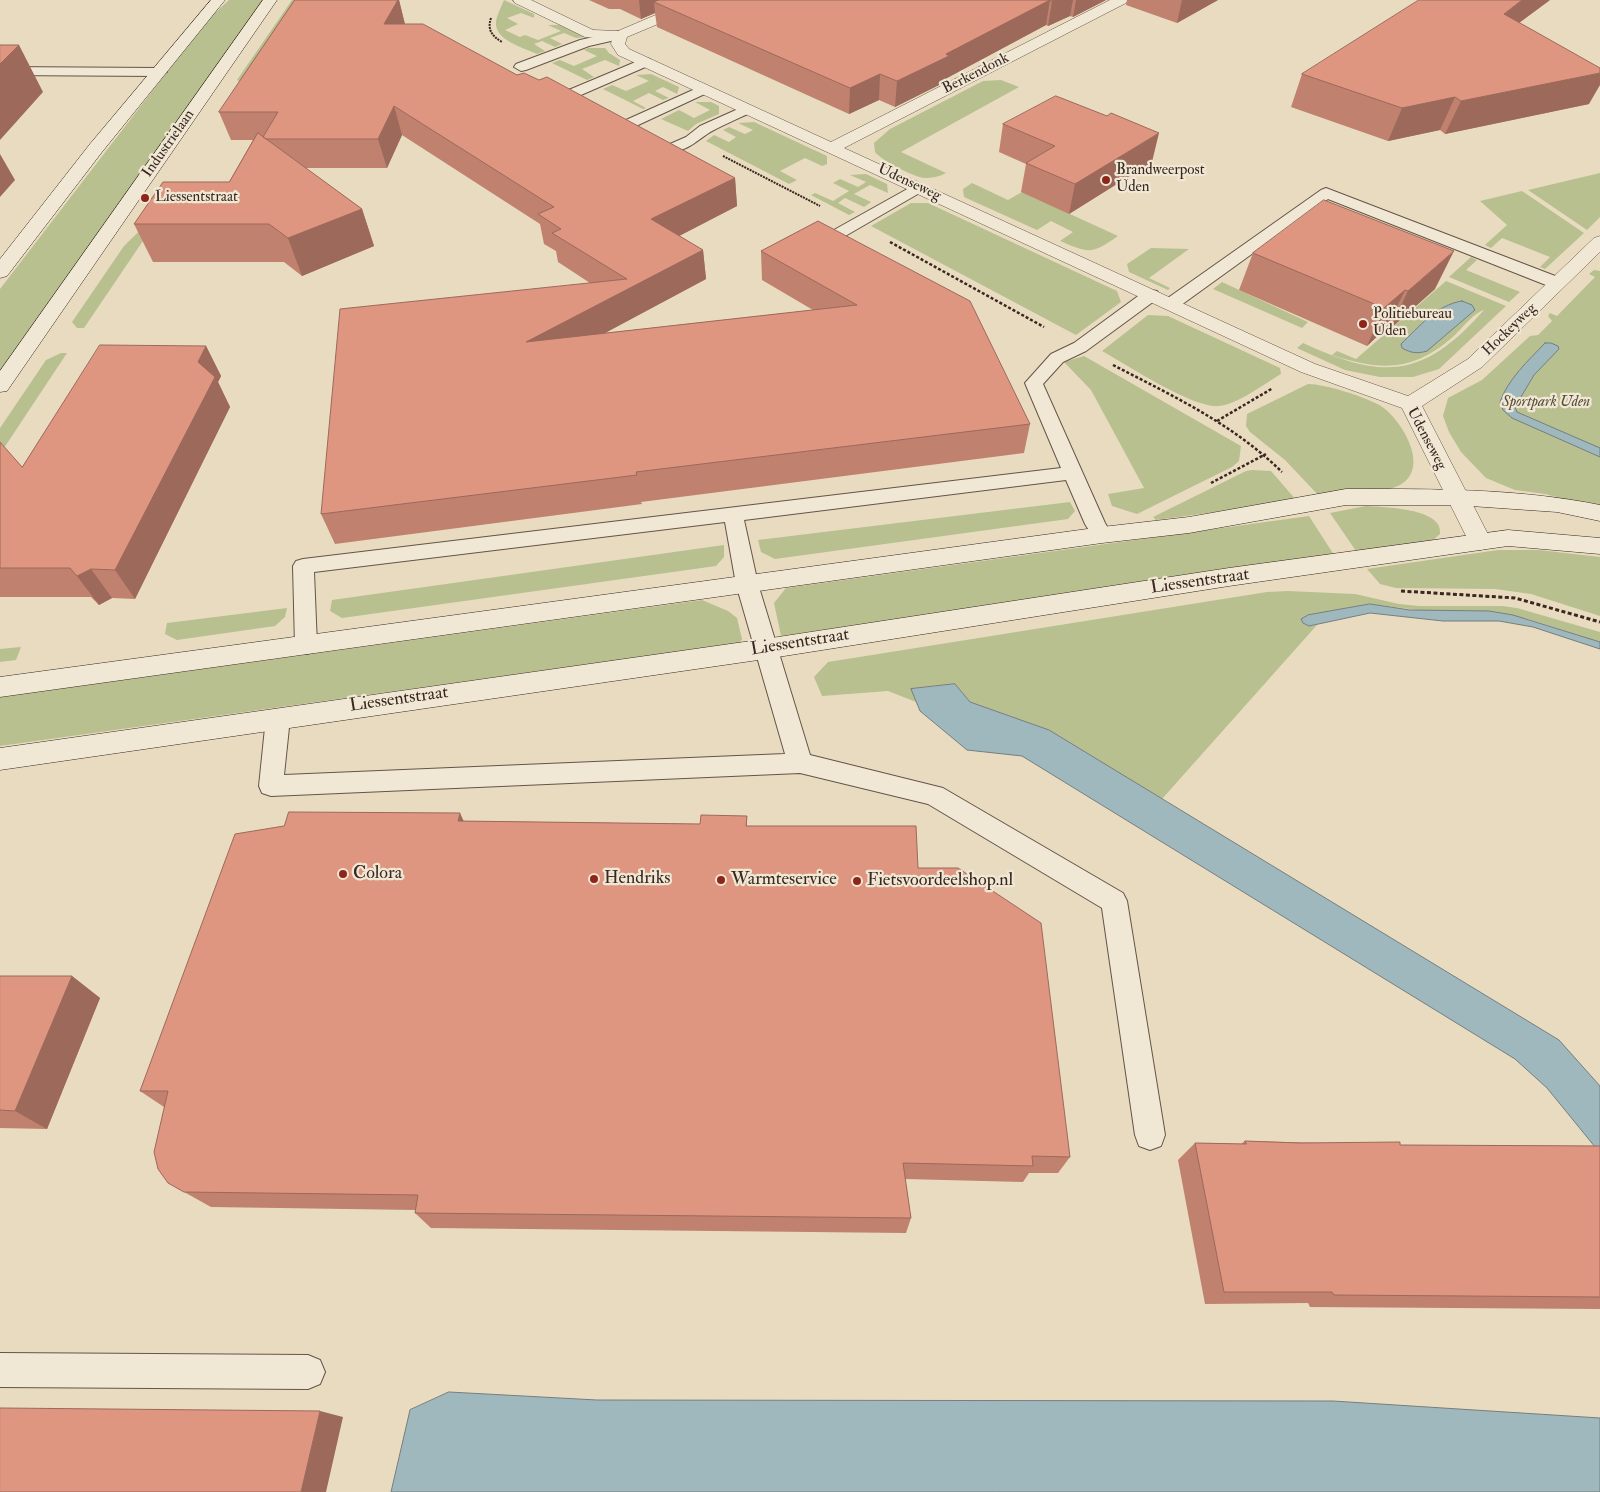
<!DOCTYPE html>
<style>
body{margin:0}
canvas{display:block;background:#e8dbbf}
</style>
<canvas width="1600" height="1492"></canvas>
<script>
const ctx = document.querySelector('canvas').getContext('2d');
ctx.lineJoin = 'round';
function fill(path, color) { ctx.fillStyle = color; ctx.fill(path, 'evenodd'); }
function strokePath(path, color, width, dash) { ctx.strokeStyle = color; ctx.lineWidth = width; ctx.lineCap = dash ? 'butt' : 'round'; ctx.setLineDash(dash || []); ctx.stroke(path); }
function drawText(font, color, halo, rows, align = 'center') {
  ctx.font = font + ' "IM FELL Double Pica",serif'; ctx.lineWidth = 4.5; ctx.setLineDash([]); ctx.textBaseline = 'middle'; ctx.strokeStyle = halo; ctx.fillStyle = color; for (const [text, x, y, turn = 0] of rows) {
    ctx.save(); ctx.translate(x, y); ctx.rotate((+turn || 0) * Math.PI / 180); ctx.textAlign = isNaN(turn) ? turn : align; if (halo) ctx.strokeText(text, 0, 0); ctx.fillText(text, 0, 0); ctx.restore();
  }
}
const green = new Path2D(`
 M 229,0 L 264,0 L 0,372 L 0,289 L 213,12 L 216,12 Z
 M 292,0 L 299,0 L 250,87 L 237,80 Z
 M 504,0 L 534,14 L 534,18 L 521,13 L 507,18 L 518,24 L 505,30 L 520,37 L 525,35 L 538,40 L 561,31 L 548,25 L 560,25 L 586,37 L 576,38 L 564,33 L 550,38 L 562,44 L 555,47 L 542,41 L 534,44 L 545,51 L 537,54 C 524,48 494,40 496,22 C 497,15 501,7 504,0 Z
 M 588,48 L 605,48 L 609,53 L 620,60 L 619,66 L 605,60 L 582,69 L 594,77 L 587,80 L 552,63 L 560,60 L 574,66 L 597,56 L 584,50 Z
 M 651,74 L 679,87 L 677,94 L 663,87 L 655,91 L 669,98 L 663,100 L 649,93 L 633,101 L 646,108 L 643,109 L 603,89 L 612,85 L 626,91 L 649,81 L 636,75 Z
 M 1001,80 L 1019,87 L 901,152 L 946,173 C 939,177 932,178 924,178 C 912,176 882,161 875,152 L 874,143 L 890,129 L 983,81 Z
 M 695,102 L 711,102 L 719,106 L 719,114 L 696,124 L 688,131 L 661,119 L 679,110 L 694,118 L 710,110 Z
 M 754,122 L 827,156 L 827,164 L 822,166 L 805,158 L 780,171 L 797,180 L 789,184 L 706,141 L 714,135 L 729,142 L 736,137 L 723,130 L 729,127 L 745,134 L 753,130 L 738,123 Z
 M 1600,173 L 1600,217 L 1587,230 L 1528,190 Z
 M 866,174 L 887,184 L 888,193 L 870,185 L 854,194 L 871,202 L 864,207 L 845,198 L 838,203 L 855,212 L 849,215 L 811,195 L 815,193 L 833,201 L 849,191 L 833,183 L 840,179 L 858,187 L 866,182 L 850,175 Z
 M 972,183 L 1008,200 L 1022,192 L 1118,236 C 1092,254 1090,254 1060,241 L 1073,232 L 1051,221 L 1037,230 L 964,197 L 963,189 Z
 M 1522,191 L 1584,233 L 1545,269 L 1540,267 L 1550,257 L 1502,238 L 1491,248 L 1485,245 L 1507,225 L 1480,201 Z
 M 170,201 L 84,328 L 77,328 L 72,322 L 124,246 Z
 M 911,203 L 928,203 L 1117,291 L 1121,302 L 1076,335 L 871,226 Z
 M 1151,248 L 1189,249 L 1149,278 L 1170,288 L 1168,290 L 1129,272 L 1127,264 Z
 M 1471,257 L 1477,260 L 1466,270 L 1520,292 L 1509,302 L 1449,277 Z
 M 1594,270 L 1600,271 L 1600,508 L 1545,494 L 1515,490 L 1486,478 L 1461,452 L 1449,432 L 1443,416 L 1448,398 L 1482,380 L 1530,336 L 1538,335 L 1552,321 L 1548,316 L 1550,313 L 1557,316 L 1595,277 L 1589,274 Z
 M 1446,281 L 1506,306 L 1439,369 L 1413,377 L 1380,377 L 1345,370 L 1297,348 L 1303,343 C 1383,380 1423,379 1484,310 C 1474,313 1463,327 1455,335 C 1415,371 1382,372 1332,355 L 1337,351 L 1356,359 Z
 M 1222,282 L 1308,322 L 1302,328 L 1213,289 Z
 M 1148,315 L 1168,316 L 1280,368 L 1281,374 C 1264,384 1238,404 1219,406 C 1194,409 1127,365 1102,351 Z
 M 61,353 L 67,353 L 0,454 L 0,428 L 46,360 Z
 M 1084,356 L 1241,446 L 1239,461 L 1232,467 L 1137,514 L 1112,506 L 1108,494 L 1144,488 L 1091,390 L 1064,362 Z
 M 1308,384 C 1325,384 1366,397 1381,406 C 1402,420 1431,468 1400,485 C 1383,494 1341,495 1321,498 L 1285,460 L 1250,432 L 1246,426 L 1247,414 Z
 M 1252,470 L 1271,471 L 1297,501 L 1156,520 L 1153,517 L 1246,471 Z
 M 1070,502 L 1075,511 L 1068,519 L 775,559 L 761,552 L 758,540 Z
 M 1366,506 C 1383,507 1444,508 1440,534 L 1432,541 L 1356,551 L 1330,513 Z
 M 1309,516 L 1334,555 L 781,636 L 774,603 L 786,588 Z
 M 724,545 L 724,557 L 716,566 L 342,618 L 330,611 L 332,600 Z
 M 1498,550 L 1539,550 L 1600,557 L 1600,616 L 1531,594 L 1495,589 L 1396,588 L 1380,584 L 1367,569 Z
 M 1288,591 L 1355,594 L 1399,604 L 1419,606 L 1502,606 L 1517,608 L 1600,632 L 1600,642 L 1528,619 L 1489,611 L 1434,612 L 1370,604 L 1305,616 L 1309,626 L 1317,625 L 1162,799 L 1049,730 L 970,702 L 955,684 L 912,689 L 916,702 L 888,691 L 822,696 L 814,677 L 828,662 L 1267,592 Z
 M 702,600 L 728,611 L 737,618 L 742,639 L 740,643 L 0,746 L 0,697 Z
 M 287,608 L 285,617 L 275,626 L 177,640 L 165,634 L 167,623 Z
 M 21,647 L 16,660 L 0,662 L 0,649 Z`);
const water = new Path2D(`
 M 1462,301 L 1472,305 L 1475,310 L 1427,351 C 1417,354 1411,353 1402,348 L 1401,344 C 1419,327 1436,305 1462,301 Z
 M 1545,343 L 1551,343 L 1558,346 L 1559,349 L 1534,375 L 1515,407 L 1517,412 L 1600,448 L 1600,457 L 1512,418 L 1503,410 L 1500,402 C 1508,379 1528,361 1545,343 Z
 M 1370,604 L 1410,610 L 1489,611 L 1513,615 L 1600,642 L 1600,649 L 1533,627 L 1499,621 L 1443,621 L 1370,613 L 1309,626 L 1303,623 L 1301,619 L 1308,615 Z
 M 955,684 L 970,702 L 1049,730 L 1559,1040 L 1600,1086 L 1600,1153 L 1547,1088 L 1515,1059 L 1022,756 L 967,750 L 920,711 L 911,689 Z
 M 449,1392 L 597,1400 L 1333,1401 L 1600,1418 L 1600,1492 L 391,1492 L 410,1410 Z`);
const pathFar2 = new Path2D(`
 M 491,18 C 487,30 492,36 502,42
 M 723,156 L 820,206`);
const pathFar1 = new Path2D(`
 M 890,242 L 1044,327
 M 1113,365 C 1173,396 1233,424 1282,472
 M 1217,421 L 1273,388
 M 1211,483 L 1266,454`);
const path = new Path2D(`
 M 1401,591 L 1515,598 L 1600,622`);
const lane = new Path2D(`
 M 620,31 L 624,32 L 626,35 L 624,38 L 589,46 L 526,70 L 521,71 L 514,67 L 516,64 L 580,40 Z
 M 645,58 L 650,59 L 652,62 L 650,65 L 574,98 L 569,99 L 562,95 L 564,92 Z
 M 0,67 L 160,68 L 167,72 L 160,76 L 0,75 Z
 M 704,85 L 711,89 L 709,92 L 636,126 L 631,127 L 624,123 L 626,120 Z
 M 747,105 L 754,109 L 752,112 C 739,118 725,124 712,131 C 699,138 686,154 670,150 L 668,147 L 670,144 L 686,137 L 700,126 Z
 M 918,183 L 923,185 L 926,188 L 923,191 L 828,246 L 816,246 L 814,243 L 816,240 Z
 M 1326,188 L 1563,279 L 1565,283 L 1563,287 L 1551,287 L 1328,199 L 1177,308 L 1165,308 L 1163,304 L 1165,300 L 1321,190 Z
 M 1151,290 L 1157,291 L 1159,295 L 1157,299 L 1086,351 L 1063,362 L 1043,384 L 1105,523 L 1112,535 L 1109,540 L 1102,542 L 1095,540 L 1085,524 L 1066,480 L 744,520 L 758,584 L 810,755 L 943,788 L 1123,893 L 1127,901 L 1165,1135 L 1161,1146 L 1150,1150 L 1139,1146 L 1135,1135 L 1102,908 L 928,804 L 800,773 L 271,796 L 262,793 L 259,786 L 266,718 L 270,711 L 278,709 L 286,711 L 290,718 L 284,775 L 785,754 L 736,584 L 725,522 L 314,572 L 317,646 L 314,652 L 306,654 L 298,652 L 295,646 L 293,566 L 296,561 L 303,559 L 1061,468 L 1025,383 L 1051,354 L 1074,343 L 1145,291 Z
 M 0,1353 L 308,1355 L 320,1360 L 325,1372 L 320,1384 L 308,1389 L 0,1387 Z`);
const street = new Path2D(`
 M 513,0 L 531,0 L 593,30 L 618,31 L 691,0 L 710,0 L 708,3 L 627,37 L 625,44 L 629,49 L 831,142 L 1110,0 L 1128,0 L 1126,3 L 844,148 L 1315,364 L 1408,396 L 1468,359 L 1594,238 L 1600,236 L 1600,252 L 1482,367 L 1422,406 L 1492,542 L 1488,548 L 1480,550 L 1472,548 L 1402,408 L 1301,372 L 618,55 L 611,44 L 612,39 L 585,37 L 515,3 Z`);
const secondary = new Path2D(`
 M 211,0 L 225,0 L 102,152 L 7,276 L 0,278 L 0,259 L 90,144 Z
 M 263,0 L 277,0 L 7,391 L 0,392 L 0,371 Z
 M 1346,489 C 1431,489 1516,488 1600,505 L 1600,521 L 1557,512 L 1456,505 L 1346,505 L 1189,533 L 1102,543 L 0,697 L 0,677 L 1102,527 L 1189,517 Z
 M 1508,530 L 1600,538 L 1600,554 L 1508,546 L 1229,586 L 765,659 L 0,770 L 0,748 L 765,639 L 1229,568 Z`);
const wall = new Path2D(`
 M 295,0 L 399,0 L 405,24 L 517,75 L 539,80 L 735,178 L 737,206 L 679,236 L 703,250 L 706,279 L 605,333 L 813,310 L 762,280 L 761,251 L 818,221 L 1030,424 L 1024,453 L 641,502 L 642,504 L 335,544 L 321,514 L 590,283 L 558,262 L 556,251 L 544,244 L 540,224 L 402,135 L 387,168 L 305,168 L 362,209 L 374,246 L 302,276 L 284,262 L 153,262 L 134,224 L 229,182 L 253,140 L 231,140 L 219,112 Z
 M 589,0 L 1106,0 L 1073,17 L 1070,16 L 1048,26 L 1046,25 L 947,78 L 947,81 L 895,107 L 879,100 L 849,114 L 657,27 L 655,13 L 641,19 L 620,9 L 609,9 Z
 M 1127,0 L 1218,0 L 1177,23 L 1126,5 Z
 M 1550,0 L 1519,23 L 1589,104 L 1445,134 L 1440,130 L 1388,141 L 1291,107 L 1302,74 Z
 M 1003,124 L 1152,162 L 1069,214 L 1021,192 L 1026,164 L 999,152 Z
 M 1253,253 L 1435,289 L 1390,329 L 1387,327 L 1367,346 L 1239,290 Z
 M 206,346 L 221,376 L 218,382 L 230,407 L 135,599 L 112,598 L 99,605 L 91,597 L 0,597 L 0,443 L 22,467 Z
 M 747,816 L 747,826 L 918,868 L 1070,1157 L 1058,1173 L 1029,1173 L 1023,1182 L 905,1179 L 911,1218 L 906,1233 L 431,1228 L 415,1213 L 415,1210 L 211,1207 L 168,1183 L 164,1107 L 140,1091 L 464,821 L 700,824 Z
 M 0,976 L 72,976 L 100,998 L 47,1129 L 0,1128 Z
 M 1245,1141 L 1400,1145 L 1600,1146 L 1600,1309 L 1310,1307 L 1308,1303 L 1205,1304 L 1178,1160 L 1195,1143 L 1241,1144 Z`);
const shadedWall = new Path2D(`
 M 398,0 L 399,0 L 405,25 L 384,24 Z
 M 639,0 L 686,0 L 654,2 L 655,13 L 641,19 Z
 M 1050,0 L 1046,25 L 947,78 L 947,81 L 895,107 L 897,81 L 946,54 Z
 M 1055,0 L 1073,0 L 1070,16 L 1048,26 L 1052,1 Z
 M 1076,0 L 1106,0 L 1073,17 Z
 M 1182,0 L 1218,0 L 1177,23 Z
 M 1522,0 L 1550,0 L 1489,45 L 1504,14 Z
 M 19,45 L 43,92 L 0,140 L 0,64 Z
 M 1600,73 L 1600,85 L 1589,104 L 1445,134 L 1461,101 Z
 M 880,74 L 879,100 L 849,114 L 850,88 Z
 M 1455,97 L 1440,130 L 1388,141 L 1402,108 Z
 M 394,106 L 402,135 L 387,168 L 378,139 Z
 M 1159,133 L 1152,162 L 1069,214 L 1075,184 Z
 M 0,154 L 15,180 L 0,197 Z
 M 735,178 L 737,206 L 654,249 L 651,219 Z
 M 362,209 L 374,246 L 302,276 L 288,238 Z
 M 703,250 L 706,279 L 532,372 L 526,342 Z
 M 1454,251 L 1435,289 L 1390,329 L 1408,291 Z
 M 1405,290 L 1387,327 L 1367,346 L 1384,308 Z
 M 206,346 L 221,376 L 218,382 L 230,407 L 135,599 L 115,570 L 198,362 Z
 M 91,569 L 112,598 L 99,605 L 77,576 Z
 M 460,813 L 472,839 L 458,821 Z
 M 72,976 L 100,998 L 47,1129 L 15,1111 Z
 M 320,1411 L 343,1417 L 326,1492 L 301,1492 Z`);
const building = new Path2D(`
 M 295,0 L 398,0 L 384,24 L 423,24 L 517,75 L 524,73 L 539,80 L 547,77 L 735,178 L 651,219 L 703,250 L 526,342 L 857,305 L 761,251 L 818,221 L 970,301 L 1030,424 L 636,472 L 637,475 L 321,514 L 340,309 L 627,279 L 552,233 L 561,229 L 538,214 L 554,207 L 394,106 L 378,139 L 266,139 L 263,137 L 278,112 L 219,112 Z
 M 659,0 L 1055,0 L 1052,1 L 1050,0 L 946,54 L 949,56 L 897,81 L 880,74 L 850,88 L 654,2 Z
 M 1419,0 L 1522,0 L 1504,14 L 1600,68 L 1600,73 L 1461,101 L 1455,97 L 1402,108 L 1302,74 Z
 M 0,45 L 19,45 L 0,64 Z
 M 1056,96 L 1107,116 L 1111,113 L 1159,133 L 1075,184 L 1026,163 L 1055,146 L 1003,124 Z
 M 258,133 L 362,209 L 288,238 L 269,224 L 134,224 L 163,182 L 229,182 Z
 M 1324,200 L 1454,251 L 1408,291 L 1405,290 L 1384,308 L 1253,253 Z
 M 100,345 L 206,346 L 198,362 L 215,377 L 115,570 L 91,569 L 77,576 L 70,568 L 0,568 L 0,442 L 22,467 Z
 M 289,812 L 460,813 L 458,821 L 700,824 L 701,815 L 747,816 L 746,826 L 916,826 L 918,868 L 958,868 L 1041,923 L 1070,1157 L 1032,1156 L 1033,1166 L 903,1163 L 911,1218 L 415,1213 L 418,1195 L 184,1192 L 168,1183 L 158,1169 L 154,1152 L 168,1091 L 140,1091 L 235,834 L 284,826 Z
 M 0,976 L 72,976 L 15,1111 L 0,1110 Z
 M 1245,1141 L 1300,1143 L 1400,1142 L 1400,1145 L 1600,1146 L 1600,1297 L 1334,1295 L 1332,1292 L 1224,1292 L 1195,1143 L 1246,1144 Z
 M 0,1408 L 320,1411 L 301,1492 L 0,1492 Z`);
const markers = [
 [1106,180,5,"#8f2418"],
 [145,198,5,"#8f2418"],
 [1363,324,5,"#8f2418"],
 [343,874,5,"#8f2418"],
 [594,879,5,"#8f2418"],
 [721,880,5,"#8f2418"],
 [857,881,5,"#8f2418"]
];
const farStreetnames = [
 ["Berkendonk",976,74,-27],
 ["Industrielaan",169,144,-55],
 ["Udenseweg",909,183,25],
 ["Hockeyweg",1510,330,-44],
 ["Udenseweg",1426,439,62]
];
const farPoinames = [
 ["Brandweerpost",1116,171],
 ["Uden",1116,188],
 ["Liessentstraat",155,198],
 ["Politiebureau",1373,315],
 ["Uden",1373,332]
];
const farParknames = [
 ["Sportpark Uden",1546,403]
];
const streetNames = [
 ["Liessentstraat",1200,582,-8],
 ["Liessentstraat",800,643,-9],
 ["Liessentstraat",399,700,-8]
];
const poiNames = [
 ["Colora",353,874],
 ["Hendriks",604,879],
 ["Warmteservice",731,880],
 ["Fietsvoordeelshop.nl",867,881]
];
fill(green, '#b8c090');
fill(water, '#9eb8be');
strokePath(water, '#767e7f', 1);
strokePath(lane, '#655448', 2);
strokePath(street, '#655448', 1);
strokePath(secondary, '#392720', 1);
strokePath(pathFar2, '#392720', 2, [2, 1]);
strokePath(pathFar1, '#392720', 2.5, [3, 2]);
strokePath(path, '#392720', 3, [4, 2.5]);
fill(lane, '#f0e8d5');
fill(street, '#f0e8d5');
fill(secondary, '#f0e8d5');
fill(wall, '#c0816f');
fill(shadedWall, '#9c695a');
fill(building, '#df9681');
strokePath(building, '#9c695a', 1);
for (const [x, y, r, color] of markers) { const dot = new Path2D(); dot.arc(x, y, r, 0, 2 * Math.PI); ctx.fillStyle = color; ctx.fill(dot); strokePath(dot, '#f0e8d5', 2); }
drawText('15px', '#392720', '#f0e8d5', farStreetnames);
drawText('15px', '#392720', '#f0e8d5', farPoinames, 'left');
drawText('italic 15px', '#594d3c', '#f0e8d5', farParknames);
drawText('18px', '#392720', '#f0e8d5', streetNames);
drawText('18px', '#392720', '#f0e8d5', poiNames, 'left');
</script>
